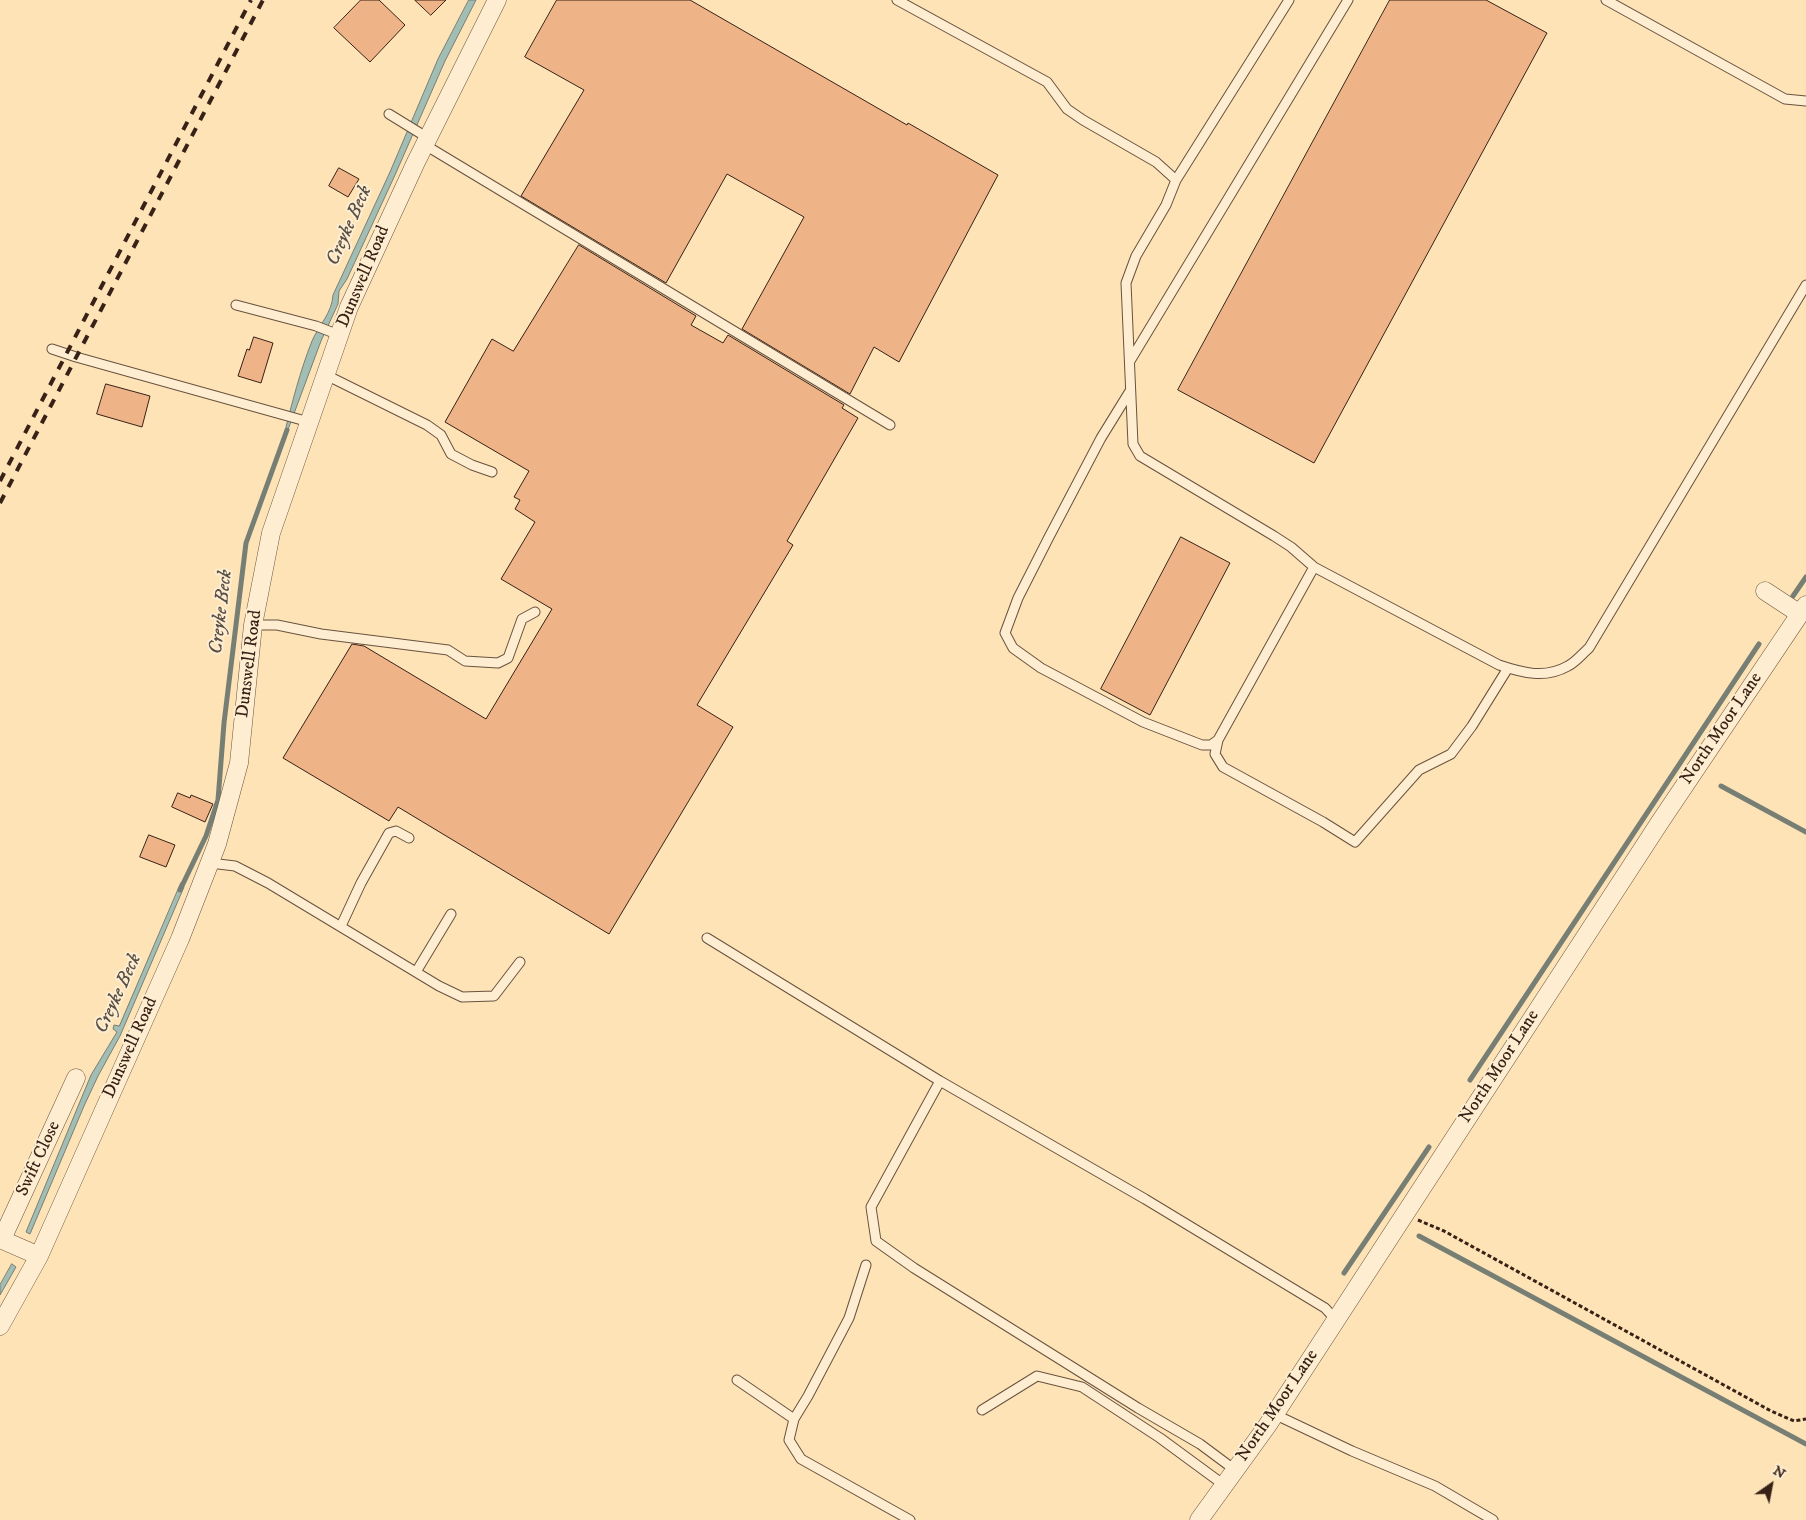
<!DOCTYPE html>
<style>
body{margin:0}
#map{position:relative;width:1806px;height:1520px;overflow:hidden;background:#fde3b6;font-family:"IM FELL DW Pica",serif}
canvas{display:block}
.north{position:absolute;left:1746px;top:1460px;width:50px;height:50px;-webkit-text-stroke:4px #feedd0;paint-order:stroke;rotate:33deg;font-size:14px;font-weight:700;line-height:20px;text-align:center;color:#382117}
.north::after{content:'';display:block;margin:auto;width:18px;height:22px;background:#382117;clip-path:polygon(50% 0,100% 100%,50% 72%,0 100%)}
</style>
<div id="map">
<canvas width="1806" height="1520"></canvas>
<div class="north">N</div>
</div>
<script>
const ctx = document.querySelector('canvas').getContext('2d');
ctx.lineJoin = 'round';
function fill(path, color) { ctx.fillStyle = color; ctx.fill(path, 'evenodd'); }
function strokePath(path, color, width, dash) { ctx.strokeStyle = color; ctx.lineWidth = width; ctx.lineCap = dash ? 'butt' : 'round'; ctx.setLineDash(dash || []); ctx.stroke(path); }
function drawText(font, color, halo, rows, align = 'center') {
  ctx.font = font + ' "IM FELL DW Pica",serif'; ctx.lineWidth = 4; ctx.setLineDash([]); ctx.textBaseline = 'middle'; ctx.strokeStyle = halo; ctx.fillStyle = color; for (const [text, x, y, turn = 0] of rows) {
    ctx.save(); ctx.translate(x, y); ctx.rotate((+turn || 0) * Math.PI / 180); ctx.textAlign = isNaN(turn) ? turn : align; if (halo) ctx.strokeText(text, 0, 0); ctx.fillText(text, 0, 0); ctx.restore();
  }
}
const water = new Path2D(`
 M 469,0 L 476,0 L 445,61 L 395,175 L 347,279 L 339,291 L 338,304 L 321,341 L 286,435 L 284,435 C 292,403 300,371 312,341 C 319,325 332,313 333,295 L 390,172 L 438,59 Z
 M 181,883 L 184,887 L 120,1036 L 98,1076 L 84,1106 L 30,1234 L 26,1232 L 91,1075 L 117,1032 L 113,1029 L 114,1025 L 119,1026 Z
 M 12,1264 L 16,1267 L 0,1295 L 0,1285 Z`);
const stream = new Path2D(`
 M 1793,596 L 1806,577
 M 1721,786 L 1806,832
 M 180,890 L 206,836 L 218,800 L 224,723 L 246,543 L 287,430
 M 1470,1080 L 1759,644
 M 1419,1236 L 1806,1444
 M 1344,1273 L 1429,1147`);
const building = new Path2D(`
 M 361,0 L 379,0 L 405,25 L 370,62 L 334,28 Z
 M 415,0 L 446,0 L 431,15 Z
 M 557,0 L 690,0 L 907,125 L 908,123 L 998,175 L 899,362 L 874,347 L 850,394 L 742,329 L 804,217 L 727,174 L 666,283 L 521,196 L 584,90 L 525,57 Z
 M 1390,0 L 1486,0 L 1547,33 L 1314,463 L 1178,390 Z
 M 339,168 L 359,179 L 348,197 L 329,186 Z
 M 579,245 L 696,316 L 691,325 L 723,343 L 728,335 L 844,405 L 842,408 L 858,418 L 787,541 L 793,545 L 697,705 L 733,727 L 609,934 L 398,807 L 389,821 L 283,758 L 352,644 L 364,646 L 486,719 L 552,609 L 501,579 L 535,522 L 515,509 L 520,500 L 514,497 L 529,471 L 445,422 L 492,339 L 513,351 Z
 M 254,337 L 273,343 L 261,383 L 238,376 L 247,349 L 249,350 Z
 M 106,384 L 150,396 L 142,427 L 97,414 Z
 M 1181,537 L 1230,563 L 1150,715 L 1101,689 Z
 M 178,793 L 190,798 L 191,795 L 213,804 L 205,822 L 172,807 Z
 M 149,835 L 175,845 L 166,867 L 140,857 Z`);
const path = new Path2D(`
 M 1418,1220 L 1444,1231 L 1771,1411 L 1794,1421 L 1806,1419`);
const service = new Path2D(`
 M 897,0 L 1047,82 L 1067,109 L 1083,120 L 1156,162 L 1176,180 L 1166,205 L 1136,256 L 1126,283 L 1133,444 L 1140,456 L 1274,536 L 1291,547 L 1314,567 L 1499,665 C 1523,673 1545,679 1568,666 C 1576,662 1583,653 1589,648 L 1806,285
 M 1606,0 L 1785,99 L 1806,101
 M 389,114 L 428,138
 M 425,145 L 890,425
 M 1176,180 L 1289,0
 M 236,305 L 316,326 L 339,335
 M 52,349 L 76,357 L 309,422
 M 1130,361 L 1348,0
 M 326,375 L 427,425 L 441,435 L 451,454 L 472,465 L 492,472
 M 1130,391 L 1101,438 L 1049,537 L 1018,598 L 1005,633 L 1013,648 L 1041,668 L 1143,722 L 1202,745 L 1211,745 L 1218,740 L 1314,567
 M 253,625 L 277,625 L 321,634 L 448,650 L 465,661 L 498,663 L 508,658 L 522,619 L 535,612
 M 1218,740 L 1215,754 L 1223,767 L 1323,822 L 1355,842 L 1419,770 L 1451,754 L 1472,726 L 1508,668
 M 210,863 L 235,866 L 268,883 L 439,986 L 462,997 L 494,996 L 520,962
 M 341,926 L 361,883 L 389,833 L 396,831 L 409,838
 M 707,938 L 940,1081 L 1145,1199 L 1325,1308 L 1336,1320
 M 416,972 L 451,914
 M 940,1081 L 871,1207 L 876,1241 L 914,1268 L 1138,1408 L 1200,1444 L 1235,1470
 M 737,1380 L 794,1419 L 789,1440 L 801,1459 L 910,1520
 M 982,1410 L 1037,1376 L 1082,1387 L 1160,1438 L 1224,1485
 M 1274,1414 L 1352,1451 L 1435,1486 L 1493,1520
 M 794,1419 L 808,1396 L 849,1318 L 866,1265`);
const minor = new Path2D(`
 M 1765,591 L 1800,614
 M 0,1239 L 39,1256
 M 2,1239 L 76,1078
 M 0,1326 L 39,1256 L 180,939 L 217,844 L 239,763 L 253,625 L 271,533 L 349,307 L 416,162 L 497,0
 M 1199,1520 L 1267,1426 L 1660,822 L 1806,605`);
const rail = new Path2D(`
 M 0,481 L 251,0
 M 0,503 L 263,0`);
const streetNames = [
 ["Dunswell Road",364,277,-67],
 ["Dunswell Road",250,664,-83],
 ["North Moor Lane",1722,729,-56],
 ["Dunswell Road",131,1048,-66],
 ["North Moor Lane",1500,1067,-57],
 ["Swift Close",39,1159,-65],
 ["North Moor Lane",1278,1406,-56]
];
const waterNames = [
 ["Creyke Beck",350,226,-66],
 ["Creyke Beck",222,612,-83],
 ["Creyke Beck",119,994,-65]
];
fill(water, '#a1bdb4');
strokePath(water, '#777f75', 1);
strokePath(stream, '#777f75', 5);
fill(building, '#eeb387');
strokePath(building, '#382117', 1);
strokePath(service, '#69523f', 11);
strokePath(minor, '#69523f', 19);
strokePath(path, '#382117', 3, [4, 2.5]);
strokePath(service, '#feedd0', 9);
strokePath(minor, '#feedd0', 18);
strokePath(rail, '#382117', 4, [9, 9]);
drawText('18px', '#382117', '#feedd0', streetNames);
drawText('italic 19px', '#585046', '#feedd0', waterNames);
</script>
